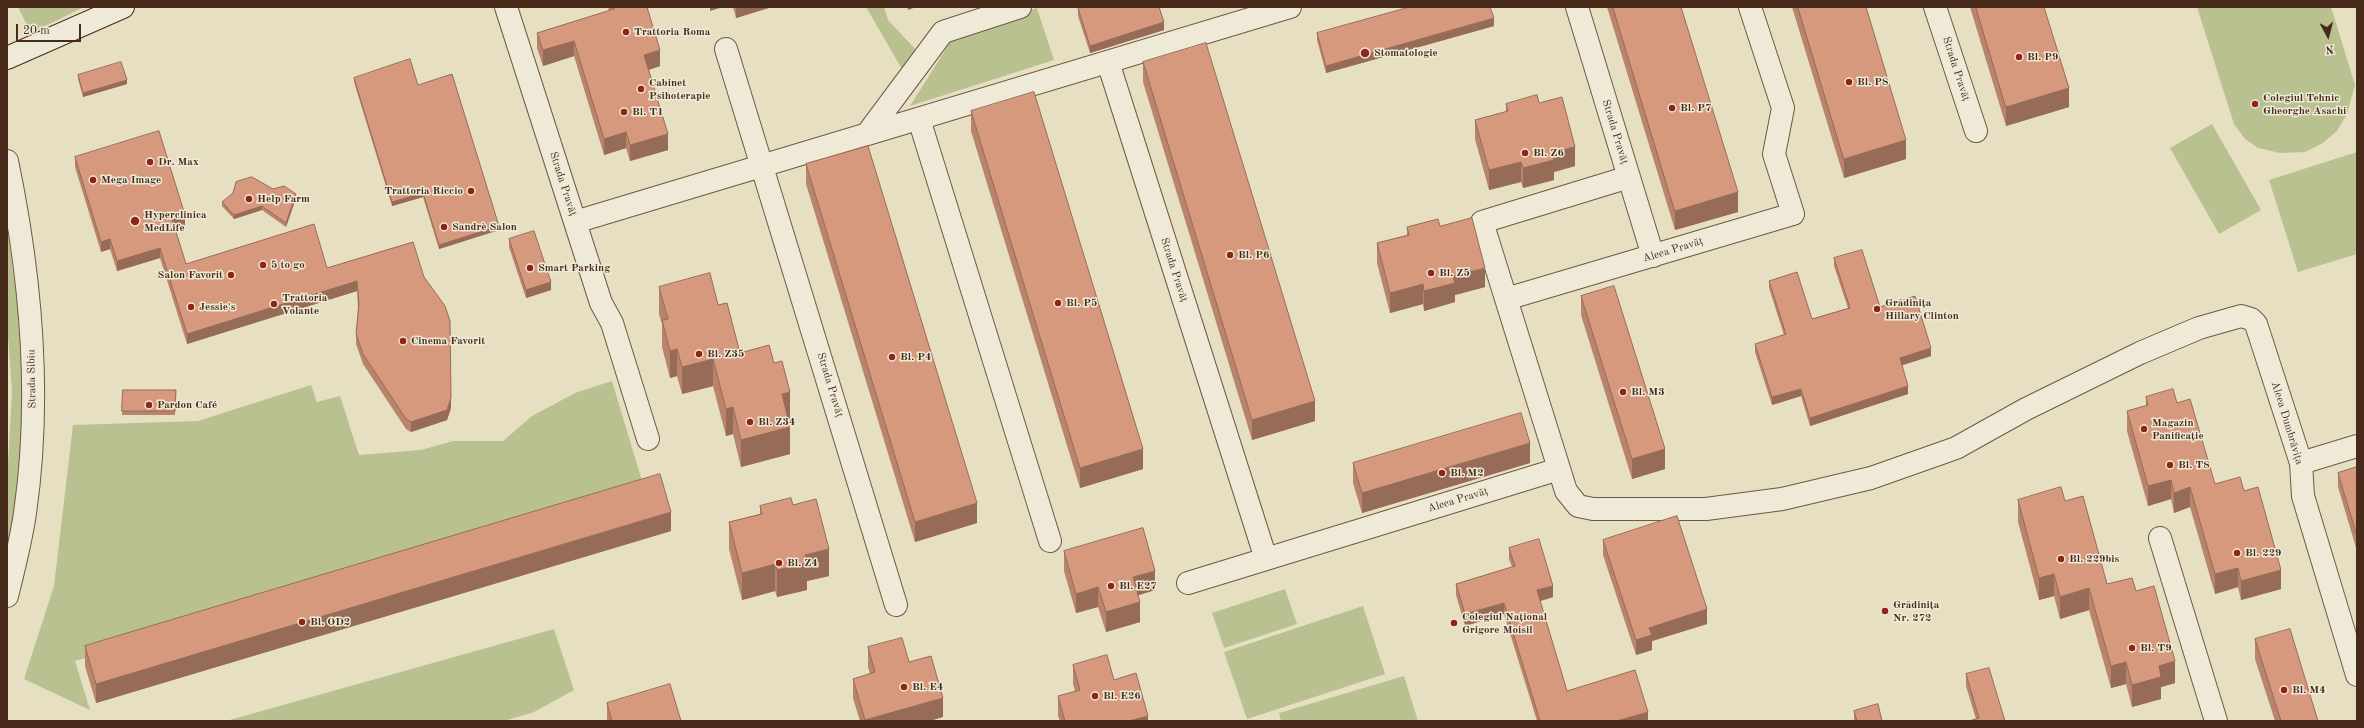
<!DOCTYPE html>
<meta charset="utf-8">
<style>
body{margin:0}
#map{position:relative;width:2364px;height:728px;overflow:hidden;background:#e7dfc1;font-family:"Old Standard TT",serif}
canvas{display:block}
.frame{position:absolute;inset:0;border:8px solid #472a1a;pointer-events:none}
.north{position:absolute;left:2308px;top:16px;width:40px;height:40px;-webkit-text-stroke:3px #efead7;paint-order:stroke;rotate:173deg;font-size:11px;font-weight:700;line-height:16px;text-align:center;color:#472a1a}
.north::after{content:'';display:block;margin:auto;width:14px;height:18px;background:#472a1a;clip-path:polygon(50% 0,100% 100%,50% 72%,0 100%)}
.scale{position:absolute;left:16px;top:24px;width:65px;height:18px;box-sizing:border-box;border:2px solid #472a1a;border-top:0;padding-left:5px;font-size:12px;line-height:14px;white-space:nowrap;color:#472a1a;-webkit-text-stroke:3px #efead7;paint-order:stroke}
</style>
<div id="map">
<canvas width="2364" height="728"></canvas>
<div class="frame"></div>
<div class="north">N</div>
<div class="scale">20 m</div>
</div>
<script>
const ctx = document.querySelector('canvas').getContext('2d');
ctx.lineJoin = 'round';
function fill(path, color) { ctx.fillStyle = color; ctx.fill(path, 'evenodd'); }
function strokePath(path, color, width, dash) { ctx.strokeStyle = color; ctx.lineWidth = width; ctx.lineCap = dash ? 'butt' : 'round'; ctx.setLineDash(dash || []); ctx.stroke(path); }
function drawText(font, color, halo, rows, align = 'center') {
  ctx.font = font + ' "Old Standard TT",serif'; ctx.lineWidth = 3; ctx.setLineDash([]); ctx.textBaseline = 'middle'; ctx.strokeStyle = halo; ctx.fillStyle = color; for (const [text, x, y, turn = 0] of rows) {
    ctx.save(); ctx.translate(x, y); ctx.rotate((+turn || 0) * Math.PI / 180); ctx.textAlign = isNaN(turn) ? turn : align; if (halo) ctx.strokeText(text, 0, 0); ctx.fillText(text, 0, 0); ctx.restore();
  }
}
const green = new Path2D(`
 M 18,7 L 84,7 L 31,33 Z
 M 866,7 L 884,7 L 888,20 L 917,51 L 902,69 Z
 M 2197,7 L 2331,7 L 2355,85 L 2347,114 L 2337,131 L 2323,143 L 2305,152 L 2280,153 L 2258,148 L 2245,139 L 2234,124 Z
 M 1037,8 L 1054,60 L 910,106 L 956,33 Z
 M 2212,124 L 2261,210 L 2219,234 L 2170,148 Z
 M 2357,152 L 2357,254 L 2298,272 L 2269,180 Z
 M 7,225 L 22,339 L 25,390 L 16,517 L 7,560 L 7,482 L 12,391 L 7,323 Z
 M 612,381 L 645,491 L 75,661 L 90,710 L 24,679 L 54,586 L 73,425 L 198,421 L 311,385 L 317,402 L 340,396 L 359,455 L 421,450 L 453,441 L 503,441 L 532,416 L 575,393 Z
 M 1285,589 L 1297,624 L 1224,648 L 1212,613 Z
 M 1363,606 L 1385,674 L 1247,719 L 1224,652 Z
 M 554,629 L 574,690 L 534,712 L 504,721 L 226,721 Z
 M 1404,676 L 1418,721 L 1281,721 L 1279,713 Z`);
const minor = new Path2D(`
 M 506,7 L 601,303 L 612,323 L 648,439
 M 1577,7 L 1653,256
 M 1935,7 L 1976,131
 M 726,49 L 896,605
 M 1108,62 L 1266,559
 M 919,119 L 1050,541
 M 867,134 L 943,32 L 1020,7
 M 1629,177 L 1482,222 L 1566,491 L 1578,506 L 1593,509 L 1706,509 L 1782,499 L 1871,478 L 1956,448 L 2026,409 L 2140,353 L 2199,328 L 2241,316 L 2251,319 L 2256,324 L 2301,463 L 2303,496 L 2357,675
 M 575,222 L 1290,7
 M 1506,299 L 1793,214 L 1774,154 L 1783,108 L 1750,7
 M 2301,463 L 2357,446
 M 2160,538 L 2216,721
 M 1188,583 L 1559,469`);
const tertiary = new Path2D(`
 M 7,161 C 31,276 42,396 25,513 C 21,541 14,568 7,596`);
const secondary = new Path2D(`
 M 7,58 L 123,7`);
const wall = new Path2D(`
 M 608,7 L 647,7 L 660,66 L 649,70 L 668,150 L 630,161 L 626,148 L 604,155 L 574,56 L 543,66 L 537,48 L 537,33 L 609,11 Z
 M 733,7 L 772,7 L 736,18 Z
 M 1607,7 L 1681,7 L 1738,212 L 1675,230 Z
 M 1792,7 L 1866,7 L 1906,159 L 1844,178 Z
 M 1970,7 L 2044,7 L 2069,107 L 2006,126 Z
 M 1078,8 L 1164,30 L 1090,53 L 1078,16 Z
 M 1494,26 L 1326,73 L 1317,40 L 1317,33 Z
 M 1143,62 L 1315,421 L 1252,440 L 1143,82 Z
 M 78,75 L 127,84 L 83,97 L 78,79 Z
 M 354,78 L 418,85 L 499,230 L 439,249 L 423,197 L 392,206 L 354,82 Z
 M 1539,103 L 1575,166 L 1554,172 L 1554,180 L 1523,188 L 1521,182 L 1489,190 L 1475,139 L 1475,120 L 1506,112 L 1506,104 Z
 M 971,111 L 1143,469 L 1080,488 L 971,131 Z
 M 75,157 L 185,225 L 175,228 L 186,264 L 327,268 L 413,242 L 451,408 L 447,420 L 411,432 L 406,429 L 363,364 L 356,344 L 356,334 L 358,309 L 357,291 L 187,344 L 160,258 L 117,271 L 110,249 L 101,252 L 75,167 Z
 M 806,164 L 977,523 L 915,542 L 806,184 Z
 M 273,189 L 296,198 L 286,227 L 262,210 L 234,219 L 222,206 L 222,202 Z
 M 1440,226 L 1485,287 L 1455,295 L 1455,302 L 1424,311 L 1423,304 L 1390,313 L 1377,263 L 1377,243 L 1407,235 L 1407,227 Z
 M 509,239 L 551,290 L 526,298 L 509,247 Z
 M 1834,258 L 1880,307 L 1931,356 L 1902,365 L 1908,394 L 1810,426 L 1801,396 L 1772,405 L 1755,352 L 1755,344 L 1784,335 L 1769,288 L 1769,281 L 1812,319 L 1848,308 L 1834,266 Z
 M 659,287 L 718,305 L 740,353 L 774,363 L 790,419 L 789,420 L 790,454 L 741,467 L 733,434 L 726,436 L 713,386 L 682,394 L 677,376 L 670,378 L 662,347 L 662,324 L 659,314 Z
 M 1581,296 L 1665,469 L 1632,479 L 1581,315 Z
 M 123,390 L 176,390 L 175,415 L 122,415 Z
 M 2146,397 L 2177,403 L 2215,484 L 2244,491 L 2281,589 L 2241,600 L 2238,587 L 2215,594 L 2190,507 L 2174,513 L 2171,499 L 2148,506 L 2127,431 L 2127,411 L 2146,406 Z
 M 1353,463 L 1530,463 L 1362,513 L 1353,483 Z
 M 2357,467 L 2357,551 L 2338,487 L 2338,473 Z
 M 2018,500 L 2065,501 L 2107,584 L 2136,591 L 2175,683 L 2161,687 L 2161,699 L 2132,707 L 2126,684 L 2111,688 L 2089,610 L 2060,619 L 2054,596 L 2039,600 L 2018,522 Z
 M 793,505 L 829,576 L 807,581 L 807,590 L 777,597 L 775,591 L 742,600 L 729,549 L 729,522 L 760,514 L 760,506 Z
 M 671,531 L 96,703 L 85,666 L 85,646 Z
 M 1603,540 L 1707,624 L 1652,641 L 1652,650 L 1636,655 L 1603,555 Z
 M 1509,548 L 1553,597 L 1540,601 L 1567,691 L 1648,721 L 1537,721 L 1504,614 L 1465,626 L 1456,595 L 1456,584 L 1512,567 L 1509,559 Z
 M 1064,551 L 1155,590 L 1138,595 L 1140,622 L 1106,632 L 1098,607 L 1076,613 L 1064,571 Z
 M 2255,639 L 2318,721 L 2275,721 L 2255,659 Z
 M 868,647 L 909,662 L 943,717 L 860,721 L 853,698 L 853,679 L 870,674 L 868,667 Z
 M 1073,665 L 1114,680 L 1148,721 L 1060,721 L 1058,716 L 1058,696 L 1075,691 L 1073,684 Z
 M 1966,674 L 2005,721 L 1976,719 L 1966,686 Z
 M 607,703 L 681,721 L 607,721 Z
 M 1854,711 L 1882,721 L 1854,721 Z`);
const shadedWall = new Path2D(`
 M 710,7 L 723,7 L 710,11 Z
 M 736,7 L 772,7 L 736,18 Z
 M 908,7 L 916,7 L 908,10 Z
 M 1494,18 L 1494,26 L 1326,73 L 1326,66 Z
 M 1164,22 L 1164,30 L 1090,53 L 1090,46 Z
 M 574,41 L 574,56 L 543,66 L 543,50 Z
 M 660,50 L 660,66 L 644,71 L 644,55 Z
 M 127,80 L 127,84 L 83,97 L 83,93 Z
 M 2069,88 L 2069,107 L 2006,126 L 2006,107 Z
 M 626,132 L 626,148 L 604,155 L 604,139 Z
 M 668,134 L 668,150 L 630,161 L 630,145 Z
 M 1906,140 L 1906,159 L 1844,178 L 1844,159 Z
 M 1575,147 L 1575,166 L 1554,172 L 1554,180 L 1523,188 L 1523,168 L 1552,152 Z
 M 1521,162 L 1521,182 L 1489,190 L 1489,170 Z
 M 1738,192 L 1738,212 L 1675,230 L 1675,211 Z
 M 423,193 L 423,197 L 392,206 L 392,202 Z
 M 296,194 L 296,198 L 286,227 L 286,223 Z
 M 262,206 L 262,210 L 234,219 L 234,215 Z
 M 185,215 L 185,225 L 172,229 L 172,219 Z
 M 499,226 L 499,230 L 439,249 L 439,245 Z
 M 110,239 L 110,249 L 101,252 L 101,242 Z
 M 160,248 L 160,258 L 117,271 L 117,261 Z
 M 1485,268 L 1485,287 L 1455,295 L 1455,302 L 1424,311 L 1424,291 L 1453,276 Z
 M 357,281 L 357,291 L 187,344 L 187,334 Z
 M 551,282 L 551,290 L 526,298 L 526,290 Z
 M 1423,284 L 1423,304 L 1390,313 L 1390,293 Z
 M 1931,348 L 1931,356 L 1900,366 L 1900,358 Z
 M 677,349 L 677,376 L 670,378 L 670,351 Z
 M 713,359 L 713,386 L 682,394 L 682,367 Z
 M 1908,386 L 1908,394 L 1810,426 L 1810,418 Z
 M 1801,389 L 1801,396 L 1772,405 L 1772,397 Z
 M 790,392 L 790,419 L 782,421 L 782,394 Z
 M 451,398 L 451,408 L 447,420 L 411,432 L 411,422 Z
 M 1315,401 L 1315,421 L 1252,440 L 1252,420 Z
 M 733,407 L 733,434 L 726,436 L 726,409 Z
 M 790,427 L 790,454 L 741,467 L 741,440 Z
 M 1530,443 L 1530,463 L 1362,513 L 1362,493 Z
 M 1143,449 L 1143,469 L 1080,488 L 1080,468 Z
 M 1665,449 L 1665,469 L 1632,479 L 1632,459 Z
 M 2171,480 L 2171,499 L 2148,506 L 2148,486 Z
 M 2190,487 L 2190,507 L 2174,513 L 2174,493 Z
 M 977,503 L 977,523 L 915,542 L 915,522 Z
 M 671,512 L 671,531 L 96,703 L 96,684 Z
 M 829,549 L 829,576 L 807,581 L 807,590 L 777,597 L 777,570 L 805,555 Z
 M 775,564 L 775,591 L 742,600 L 742,573 Z
 M 2238,568 L 2238,587 L 2215,594 L 2215,574 Z
 M 2281,570 L 2281,589 L 2241,600 L 2241,581 Z
 M 1155,571 L 1155,590 L 1133,597 L 1133,577 Z
 M 2054,574 L 2054,596 L 2039,600 L 2039,578 Z
 M 1553,586 L 1553,597 L 1537,602 L 1537,590 Z
 M 1098,587 L 1098,607 L 1076,613 L 1076,594 Z
 M 2089,588 L 2089,610 L 2060,619 L 2060,597 Z
 M 1140,602 L 1140,622 L 1106,632 L 1106,612 Z
 M 1504,603 L 1504,614 L 1465,626 L 1465,614 Z
 M 1707,609 L 1707,624 L 1652,641 L 1652,650 L 1636,655 L 1636,640 L 1649,628 Z
 M 2175,661 L 2175,683 L 2161,687 L 2161,699 L 2132,707 L 2132,685 L 2159,666 Z
 M 2126,662 L 2126,684 L 2111,688 L 2111,666 Z
 M 943,698 L 943,717 L 930,721 L 865,721 L 865,720 Z
 M 1648,712 L 1648,721 L 1617,721 Z
 M 1148,716 L 1148,721 L 1129,721 Z`);
const building = new Path2D(`
 M 613,7 L 647,7 L 660,50 L 644,55 L 668,134 L 630,145 L 626,132 L 604,139 L 574,41 L 543,50 L 537,33 L 614,9 Z
 M 1081,7 L 1159,7 L 1164,22 L 1090,46 L 1078,8 Z
 M 1410,7 L 1490,7 L 1494,18 L 1326,66 L 1317,33 Z
 M 1613,7 L 1681,7 L 1738,192 L 1675,211 Z
 M 1798,7 L 1866,7 L 1906,140 L 1844,159 Z
 M 1976,7 L 2044,7 L 2069,88 L 2006,107 Z
 M 1206,43 L 1315,401 L 1252,420 L 1143,62 Z
 M 410,59 L 418,85 L 452,74 L 499,226 L 439,245 L 423,193 L 392,202 L 354,78 Z
 M 121,62 L 127,80 L 83,93 L 78,75 Z
 M 1034,92 L 1143,449 L 1080,468 L 971,111 Z
 M 1537,95 L 1539,103 L 1562,97 L 1575,147 L 1552,152 L 1554,160 L 1523,168 L 1521,162 L 1489,170 L 1475,120 L 1508,111 L 1506,104 Z
 M 159,131 L 185,215 L 172,219 L 186,264 L 314,224 L 327,268 L 413,242 L 424,277 L 445,306 L 450,321 L 451,398 L 447,410 L 411,422 L 406,419 L 363,354 L 356,334 L 359,304 L 357,281 L 187,334 L 160,248 L 117,261 L 110,239 L 101,242 L 75,157 Z
 M 868,146 L 977,503 L 915,522 L 806,164 Z
 M 252,177 L 273,189 L 284,186 L 296,194 L 286,223 L 262,206 L 234,215 L 222,202 L 233,193 L 236,182 Z
 M 1472,218 L 1485,268 L 1453,276 L 1455,283 L 1424,291 L 1423,284 L 1390,293 L 1377,243 L 1409,235 L 1407,227 L 1438,219 L 1440,226 Z
 M 534,231 L 551,282 L 526,290 L 509,239 Z
 M 1862,250 L 1880,307 L 1915,296 L 1931,348 L 1900,358 L 1908,386 L 1810,418 L 1801,389 L 1772,397 L 1755,344 L 1786,334 L 1769,281 L 1797,272 L 1812,319 L 1850,308 L 1834,258 Z
 M 710,273 L 718,305 L 727,303 L 740,353 L 769,345 L 774,363 L 782,361 L 790,392 L 782,394 L 790,427 L 741,440 L 733,407 L 726,409 L 713,359 L 682,367 L 677,349 L 670,351 L 662,320 L 668,319 L 659,287 Z
 M 1614,286 L 1665,449 L 1632,459 L 1581,296 Z
 M 2173,389 L 2177,403 L 2190,399 L 2215,484 L 2240,477 L 2244,491 L 2258,487 L 2281,570 L 2241,581 L 2238,568 L 2215,574 L 2190,487 L 2174,493 L 2171,480 L 2148,486 L 2127,411 L 2148,405 L 2146,397 Z
 M 123,390 L 176,390 L 175,411 L 122,411 Z
 M 1521,413 L 1530,443 L 1362,493 L 1353,463 Z
 M 2357,467 L 2357,536 L 2338,473 Z
 M 660,474 L 671,512 L 96,684 L 85,646 Z
 M 2061,487 L 2065,501 L 2083,496 L 2107,584 L 2132,578 L 2136,591 L 2154,586 L 2175,661 L 2159,666 L 2161,677 L 2132,685 L 2126,662 L 2111,666 L 2089,588 L 2060,597 L 2054,574 L 2039,578 L 2018,500 Z
 M 791,498 L 793,505 L 816,499 L 829,549 L 805,555 L 807,563 L 777,570 L 775,564 L 742,573 L 729,522 L 762,514 L 760,506 Z
 M 1677,516 L 1707,609 L 1649,628 L 1652,635 L 1636,640 L 1603,540 Z
 M 1143,528 L 1155,571 L 1133,577 L 1140,602 L 1106,612 L 1098,587 L 1076,594 L 1064,551 Z
 M 1539,539 L 1553,586 L 1537,590 L 1567,691 L 1635,670 L 1648,712 L 1617,721 L 1540,721 L 1504,603 L 1465,614 L 1456,584 L 1515,566 L 1509,548 Z
 M 2290,629 L 2318,721 L 2281,721 L 2255,639 Z
 M 902,638 L 909,662 L 931,656 L 943,698 L 865,720 L 853,679 L 875,672 L 868,647 Z
 M 1107,655 L 1114,680 L 1136,673 L 1148,716 L 1129,721 L 1065,721 L 1058,696 L 1080,690 L 1073,665 Z
 M 1989,668 L 2005,721 L 1969,721 L 1979,718 L 1966,674 Z
 M 670,684 L 681,721 L 612,721 L 607,703 Z
 M 1878,704 L 1882,721 L 1857,721 L 1854,711 Z`);
const markers = [
 [626,32,4,"#8f2418"],
 [1365,53,5,"#8f2418"],
 [2019,57,4,"#8f2418"],
 [1849,82,4,"#8f2418"],
 [641,89,4,"#8f2418"],
 [2255,104,4,"#8f2418"],
 [1672,108,4,"#8f2418"],
 [624,112,4,"#8f2418"],
 [1525,153,4,"#8f2418"],
 [150,162,4,"#8f2418"],
 [93,180,4,"#8f2418"],
 [471,191,4,"#8f2418"],
 [249,199,4,"#8f2418"],
 [135,221,5,"#8f2418"],
 [444,227,4,"#8f2418"],
 [1230,255,4,"#8f2418"],
 [263,265,4,"#8f2418"],
 [530,268,4,"#8f2418"],
 [1431,273,4,"#8f2418"],
 [231,275,4,"#8f2418"],
 [1058,303,4,"#8f2418"],
 [274,304,4,"#8f2418"],
 [191,307,4,"#8f2418"],
 [1877,309,4,"#8f2418"],
 [403,341,4,"#8f2418"],
 [699,354,4,"#8f2418"],
 [892,357,4,"#8f2418"],
 [1623,392,4,"#8f2418"],
 [149,405,4,"#8f2418"],
 [750,422,4,"#8f2418"],
 [2144,429,4,"#8f2418"],
 [2170,465,4,"#8f2418"],
 [1442,473,4,"#8f2418"],
 [2237,553,4,"#8f2418"],
 [2061,559,4,"#8f2418"],
 [779,563,4,"#8f2418"],
 [1111,586,4,"#8f2418"],
 [1885,611,4,"#8f2418"],
 [302,622,4,"#8f2418"],
 [1454,623,4,"#8f2418"],
 [2132,648,4,"#8f2418"],
 [904,687,4,"#8f2418"],
 [2284,690,4,"#8f2418"],
 [1095,696,4,"#8f2418"]
];
const poiNames = [
 ["Trattoria Roma",634,32],
 ["Stomatologie",1374,53],
 ["Bl. P9",2027,57],
 ["Bl. P8",1857,82],
 ["Cabinet",649,83],
 ["Psihoterapie",649,96],
 ["Colegiul Tehnic",2263,98],
 ["Gheorghe Asachi",2263,111],
 ["Bl. P7",1680,108],
 ["Bl. T1",632,112],
 ["Bl. Z6",1533,153],
 ["Dr. Max",158,162],
 ["Mega Image",101,180],
 ["Trattoria Riccio",463,191,"right"],
 ["Help Farm",257,199],
 ["Hyperclinica",144,215],
 ["MedLife",144,228],
 ["Sandrè Salon",452,227],
 ["Bl. P6",1238,255],
 ["5 to go",271,265],
 ["Smart Parking",538,268],
 ["Bl. Z5",1439,273],
 ["Salon Favorit",223,275,"right"],
 ["Trattoria",282,298],
 ["Volante",282,311],
 ["Bl. P5",1066,303],
 ["Grădinița",1885,303],
 ["Hillary Clinton",1885,316],
 ["Jessie's",199,307],
 ["Cinema Favorit",411,341],
 ["Bl. Z35",707,354],
 ["Bl. P4",900,357],
 ["Bl. M3",1631,392],
 ["Pardon Café",157,405],
 ["Bl. Z34",758,422],
 ["Magazin",2152,423],
 ["Panificație",2152,436],
 ["Bl. T8",2178,465],
 ["Bl. M2",1450,473],
 ["Bl. 229",2245,553],
 ["Bl. 229bis",2069,559],
 ["Bl. Z4",787,563],
 ["Bl. E27",1119,586],
 ["Grădinița",1893,605],
 ["Nr. 272",1893,618],
 ["Colegiul Național",1462,617],
 ["Grigore Moisil",1462,630],
 ["Bl. OD2",310,622],
 ["Bl. T9",2140,648],
 ["Bl. E4",912,687],
 ["Bl. M4",2292,690],
 ["Bl. E26",1103,696]
];
const streetNames = [
 ["Strada Pravăț",1956,69,72],
 ["Strada Pravăț",1615,132,73],
 ["Strada Pravăț",563,184,72],
 ["Aleea Pravăț",1673,250,-17],
 ["Strada Pravăț",1174,270,72],
 ["Strada Sibiu",32,379,-91],
 ["Strada Pravăț",830,385,73],
 ["Aleea Dumbrăvița",2287,423,73],
 ["Aleea Pravăț",1458,500,-17]
];
fill(green, '#b9c190');
strokePath(minor, '#6f5744', 24);
strokePath(tertiary, '#6f5744', 24);
strokePath(secondary, '#472a1a', 24);
strokePath(minor, '#efead7', 22);
strokePath(tertiary, '#efead7', 22);
strokePath(secondary, '#efead7', 22);
fill(wall, '#b9846c');
fill(shadedWall, '#966b58');
fill(building, '#d7997d');
strokePath(building, '#966b58', 1);
for (const [x, y, r, color] of markers) { const dot = new Path2D(); dot.arc(x, y, r, 0, 2 * Math.PI); ctx.fillStyle = color; ctx.fill(dot); strokePath(dot, '#efead7', 1.5); }
drawText('bold 11px', '#472a1a', '#efead7', poiNames, 'left');
drawText('11px', '#472a1a', '#efead7', streetNames);
</script>
